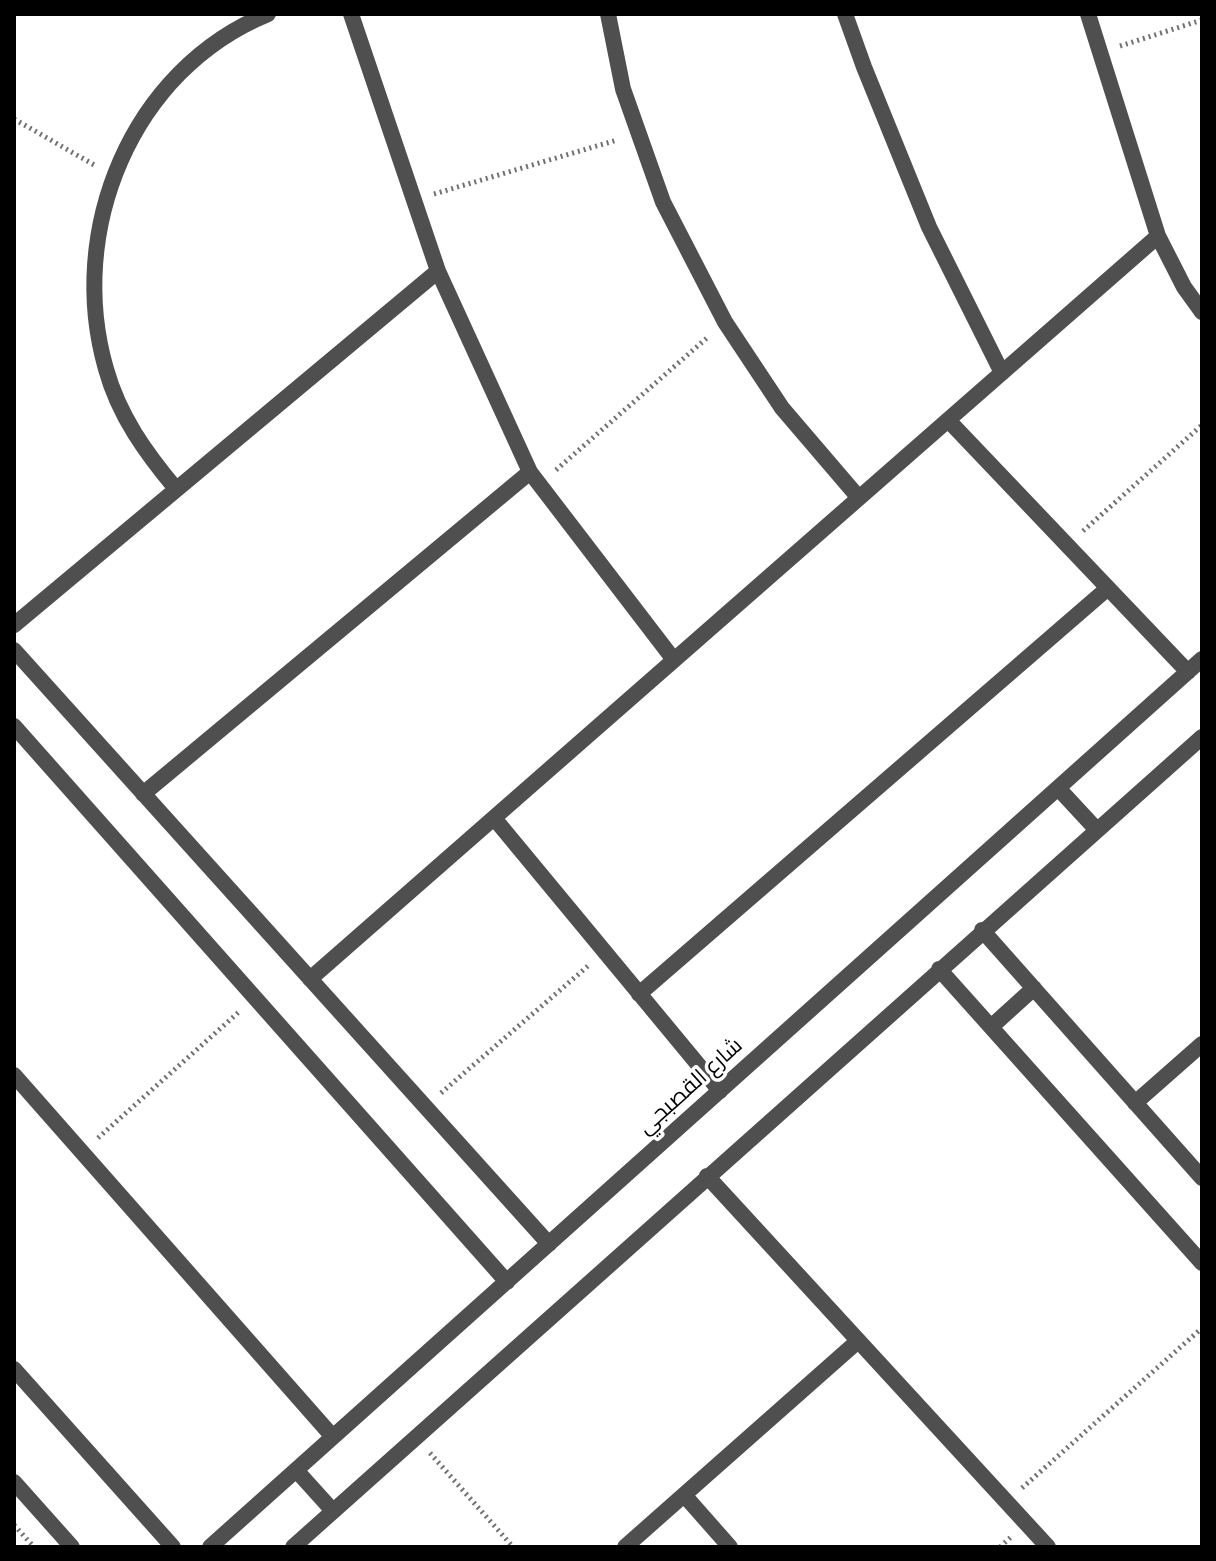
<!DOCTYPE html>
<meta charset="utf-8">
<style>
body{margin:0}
#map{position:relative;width:1216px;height:1561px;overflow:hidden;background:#fff;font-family:"Roboto Condensed",sans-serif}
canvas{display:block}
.frame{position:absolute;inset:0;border:16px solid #000;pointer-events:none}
</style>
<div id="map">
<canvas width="1216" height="1561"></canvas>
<div class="frame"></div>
</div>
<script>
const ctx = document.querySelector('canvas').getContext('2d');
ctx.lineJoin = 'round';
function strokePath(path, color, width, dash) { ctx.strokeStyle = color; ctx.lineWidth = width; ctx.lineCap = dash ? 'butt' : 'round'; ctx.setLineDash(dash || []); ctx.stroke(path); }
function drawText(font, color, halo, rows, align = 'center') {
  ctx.font = font + ' "Roboto Condensed",Cairo,sans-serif'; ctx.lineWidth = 7; ctx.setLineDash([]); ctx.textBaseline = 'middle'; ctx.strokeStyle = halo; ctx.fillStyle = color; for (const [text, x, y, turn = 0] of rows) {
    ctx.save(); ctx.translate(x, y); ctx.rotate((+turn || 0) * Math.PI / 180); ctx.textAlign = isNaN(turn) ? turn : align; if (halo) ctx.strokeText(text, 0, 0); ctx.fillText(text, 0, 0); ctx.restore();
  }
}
const path = new Path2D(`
 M 1120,46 L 1202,20
 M 14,119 L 96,166
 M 434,194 L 617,140
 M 556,470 L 708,337
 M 1083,531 L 1202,425
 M 441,1093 L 588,966
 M 98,1138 L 240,1011
 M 430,1453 L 513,1547
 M 1022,1488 L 1202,1328
 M 14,1525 L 34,1547
 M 1000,1547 L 1011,1537`);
const street = new Path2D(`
 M 351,14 L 438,271 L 530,472 L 674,660
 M 608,14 L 623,89 L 663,202 L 725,322 L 782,408 L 859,498
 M 845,14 L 864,67 L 929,227 L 1002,373
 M 1088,14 L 1158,236 L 1184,287 L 1202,312
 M 948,420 L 1188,672
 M 176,489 C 146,453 119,416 106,369 C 66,231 131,70 268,14
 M 14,625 L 438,271
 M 14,650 L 549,1244
 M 14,726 L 507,1282
 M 1058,788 L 1096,829
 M 143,794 L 530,472
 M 494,818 L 720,1091
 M 982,930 L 1202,1178
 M 939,969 L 1202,1263
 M 310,979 L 1158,236
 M 639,994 L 1108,588
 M 991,1027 L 1034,988
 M 14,1075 L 333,1437
 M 1135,1103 L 1202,1044
 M 707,1176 L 1048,1547
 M 14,1369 L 173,1547
 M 296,1470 L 333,1511
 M 14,1482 L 72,1547
 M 685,1496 L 730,1547
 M 210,1547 L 1202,659
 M 293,1547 L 1202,737
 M 625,1547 L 858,1341`);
const streetNames = [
 ["شارع القصبجي",691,1087,-42]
];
strokePath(path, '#717171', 5, [2, 4]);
strokePath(street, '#4f4f4f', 16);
drawText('22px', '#000', '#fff', streetNames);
</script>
